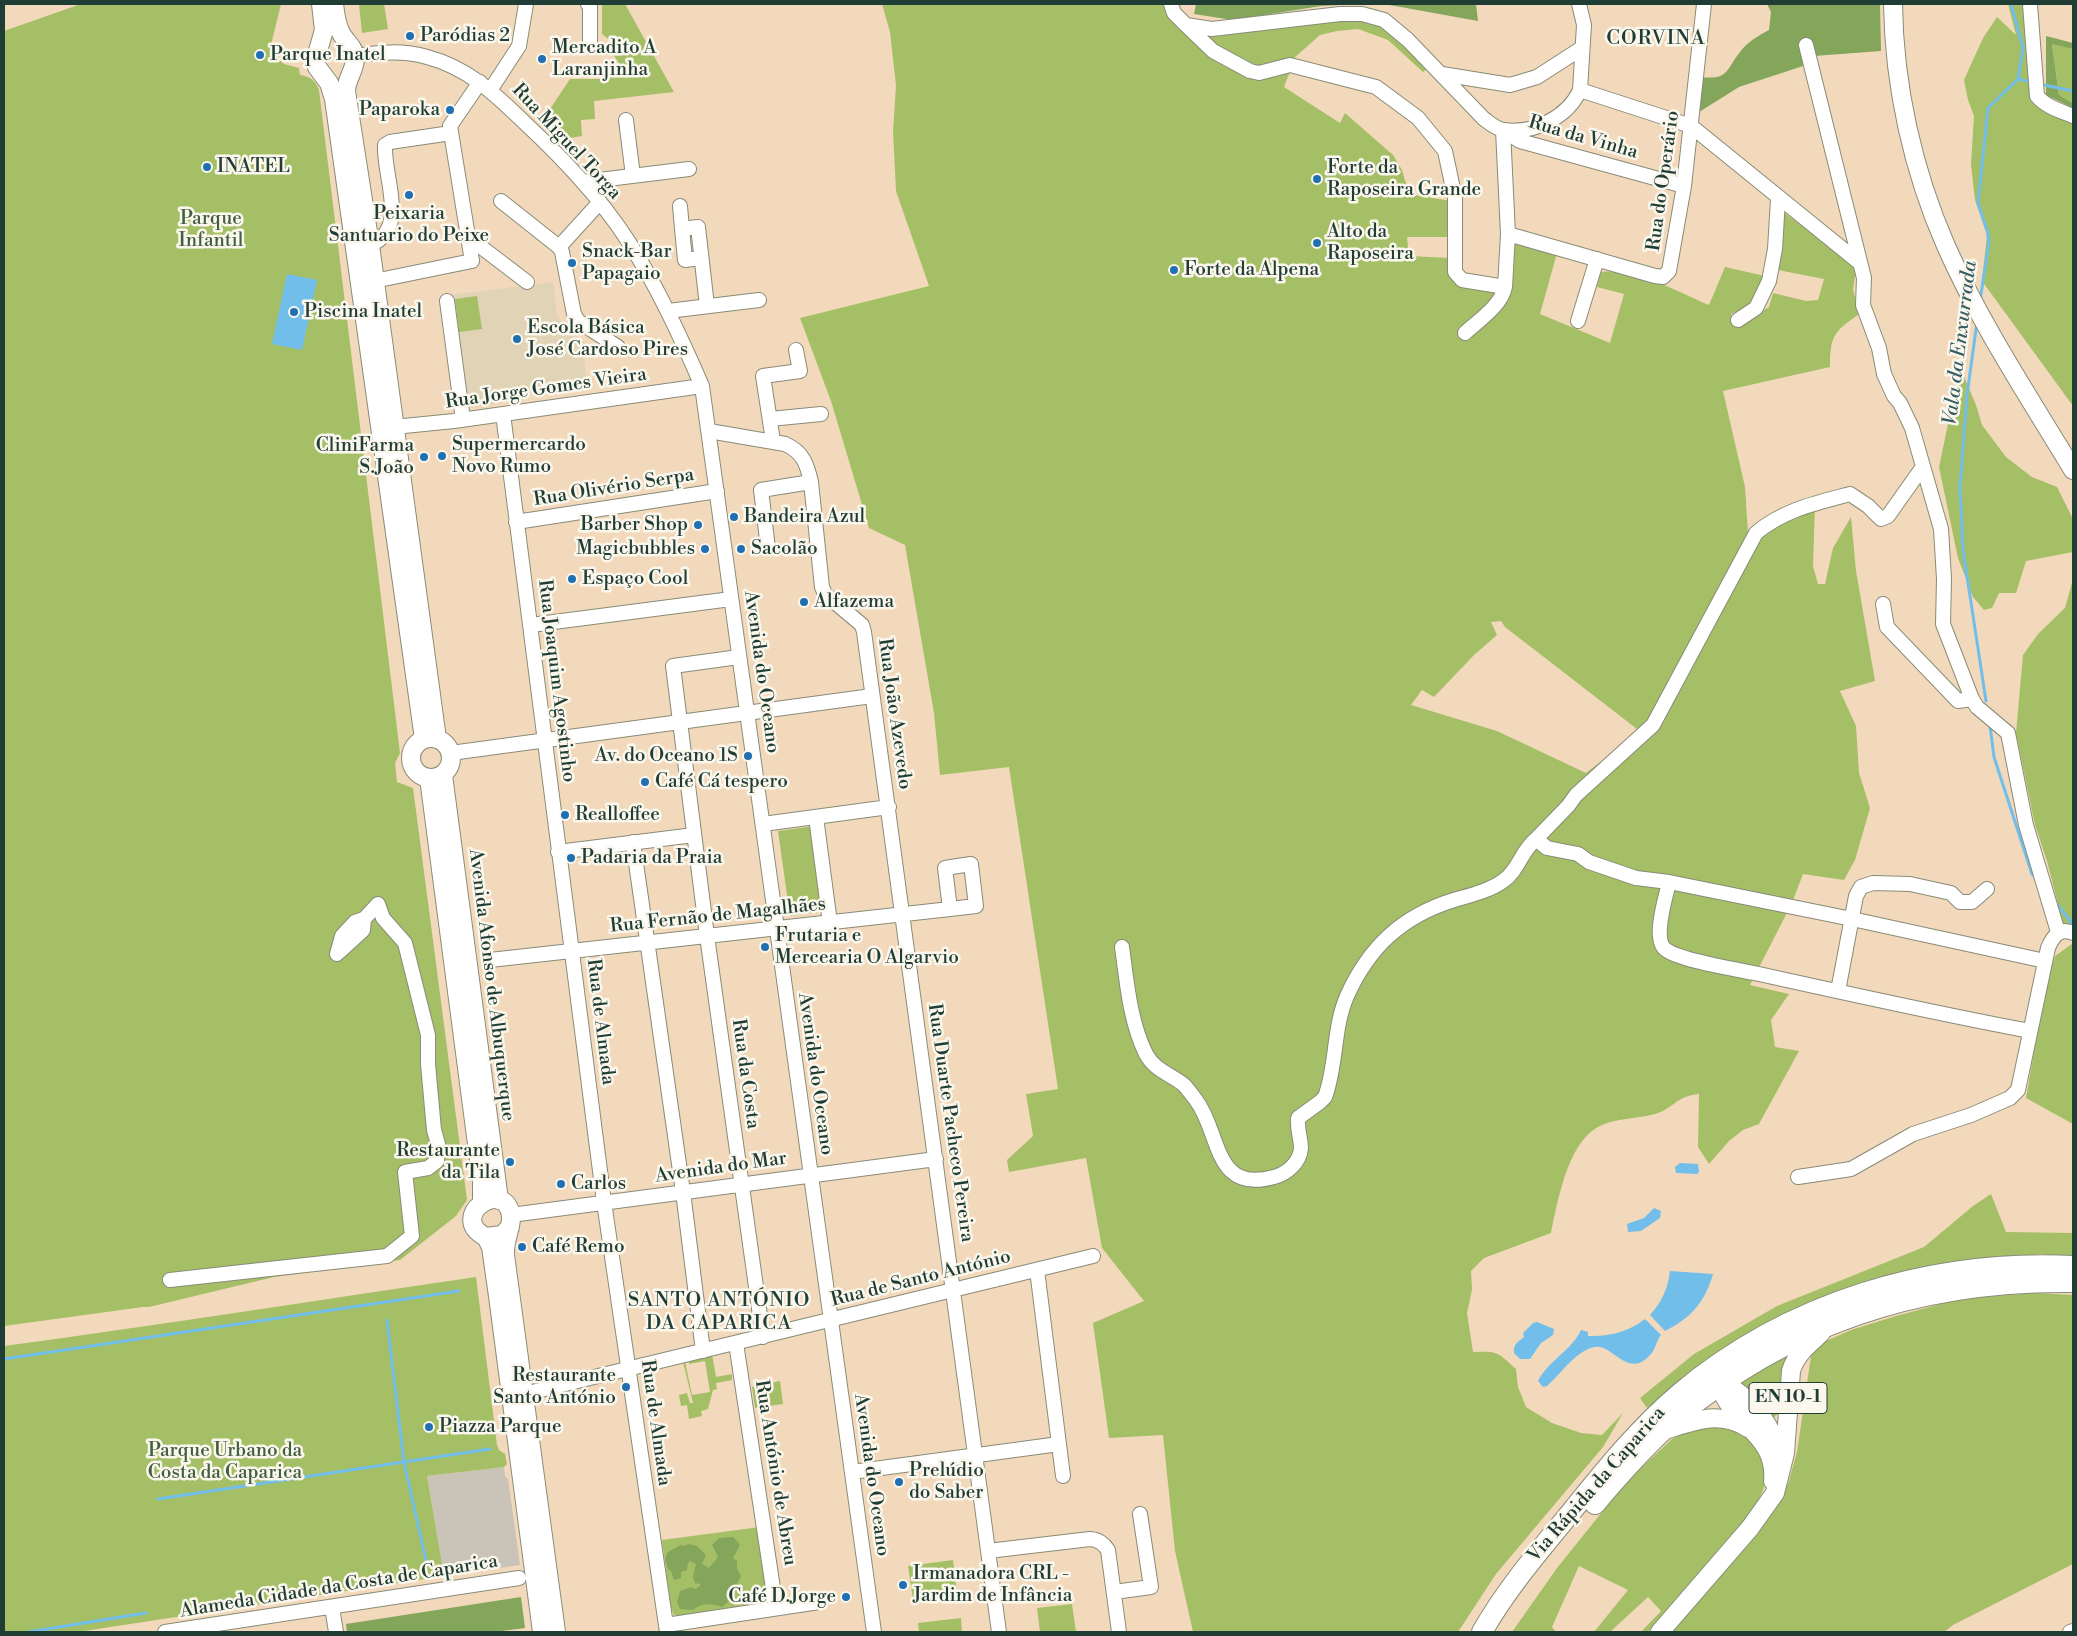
<!DOCTYPE html>
<meta charset="utf-8">
<style>
body{margin:0}
#map{position:relative;width:2077px;height:1636px;overflow:hidden;background:#f3d9bb;font-family:"Libre Bodoni",serif}
canvas{display:block}
.frame{position:absolute;inset:0;border:5px solid #1f3d34;pointer-events:none}
</style>
<div id="map">
<canvas width="2077" height="1636"></canvas>
<div class="frame"></div>
</div>
<script>
const ctx = document.querySelector('canvas').getContext('2d');
ctx.lineJoin = 'round';
function fill(path, color) { ctx.fillStyle = color; ctx.fill(path, 'evenodd'); }
function strokePath(path, color, width, dash) { ctx.strokeStyle = color; ctx.lineWidth = width; ctx.lineCap = dash ? 'butt' : 'round'; ctx.setLineDash(dash || []); ctx.stroke(path); }
function drawText(font, color, halo, rows, align = 'center') {
  ctx.font = font + ' "Libre Bodoni",serif'; ctx.lineWidth = 5; ctx.setLineDash([]); ctx.textBaseline = 'middle'; ctx.strokeStyle = halo; ctx.fillStyle = color; for (const [text, x, y, turn = 0] of rows) {
    ctx.save(); ctx.translate(x, y); ctx.rotate((+turn || 0) * Math.PI / 180); ctx.textAlign = isNaN(turn) ? turn : align; if (halo) ctx.strokeText(text, 0, 0); ctx.fillText(text, 0, 0); ctx.restore();
  }
}
const built = new Path2D(`
 M 553,282 L 557,315 L 566,331 L 592,347 L 584,358 L 587,386 L 526,394 L 526,399 L 465,409 L 450,295 Z`);
const industrial = new Path2D(`
 M 504,1467 L 505,1476 L 508,1479 L 520,1565 L 444,1576 L 427,1476 Z`);
const green = new Path2D(`
 M 81,4 L 281,4 L 271,45 L 272,54 L 284,64 L 299,68 L 300,75 C 311,77 315,80 319,90 L 400,753 L 395,763 L 397,782 L 413,788 L 467,1200 L 456,1216 L 400,1260 L 274,1277 L 149,1307 L 143,1307 L 4,1326 L 4,31 Z
 M 359,4 L 384,4 L 388,29 L 362,33 Z
 M 602,4 L 625,4 L 674,92 L 594,101 L 595,119 L 581,120 L 582,136 L 564,139 L 544,118 L 570,79 L 607,79 L 607,74 L 625,73 L 608,46 L 611,41 L 602,34 Z
 M 882,4 L 1165,4 L 1166,13 L 1182,28 L 1251,77 L 1291,69 L 1284,87 L 1340,123 L 1345,113 L 1393,155 L 1402,170 L 1409,194 L 1451,201 L 1450,237 L 1407,237 L 1409,256 L 1450,258 L 1449,270 L 1495,291 L 1494,299 L 1508,295 L 1513,241 L 1557,253 L 1540,314 L 1610,343 L 1624,294 L 1597,287 L 1601,272 C 1638,268 1675,291 1709,305 L 1725,267 L 1765,276 L 1755,303 L 1731,314 L 1738,326 L 1769,307 L 1773,293 L 1806,301 L 1818,300 L 1824,279 L 1778,270 L 1782,211 L 1834,250 L 1856,270 L 1853,289 L 1859,314 C 1834,332 1830,335 1830,367 L 1723,391 L 1745,487 L 1748,534 L 1815,505 L 1813,566 L 1818,584 L 1825,584 L 1833,548 L 1851,517 L 1856,571 L 1875,681 L 1840,691 L 1856,726 L 1859,773 L 1870,808 L 1855,860 L 1844,880 L 1803,874 L 1792,903 L 1750,985 L 1789,994 L 1771,1020 L 1775,1047 L 1799,1051 L 1759,1124 L 1743,1130 L 1729,1141 L 1709,1164 L 1698,1147 L 1699,1094 C 1676,1096 1673,1109 1655,1114 C 1638,1119 1618,1118 1602,1125 C 1568,1139 1558,1201 1551,1233 L 1484,1258 L 1471,1271 L 1472,1290 L 1467,1313 L 1473,1352 C 1499,1351 1497,1352 1516,1369 L 1518,1387 L 1526,1407 L 1552,1423 L 1581,1433 L 1602,1435 L 1623,1413 L 1603,1447 L 1496,1574 L 1458,1632 L 1193,1632 L 1175,1551 L 1163,1435 L 1109,1438 L 1093,1323 L 1144,1301 L 1102,1248 L 1086,1158 L 1009,1172 L 1007,1160 L 1033,1136 L 1026,1094 L 1058,1089 L 1009,767 L 940,775 L 934,713 L 905,545 L 869,528 L 831,401 L 800,318 L 929,286 L 896,191 L 893,132 L 896,85 L 890,32 ZM 1501,621 L 1505,627 L 1637,729 L 1608,756 L 1586,773 L 1497,731 L 1411,705 L 1422,690 L 1434,697 L 1474,655 L 1497,635 L 1491,622 Z
 M 2008,4 L 2024,4 L 2038,101 L 2073,119 L 2073,406 L 1982,281 L 1987,235 L 1975,200 L 1971,165 L 1974,116 L 1968,100 L 1964,80 L 1983,38 L 1997,17 L 2016,35 Z
 M 1363,19 L 1390,29 L 1429,67 L 1423,72 L 1388,40 L 1358,29 L 1337,31 L 1320,35 L 1294,58 L 1256,68 L 1221,50 L 1202,32 L 1318,21 Z
 M 2052,43 L 2073,49 L 2073,103 L 2059,95 Z
 M 477,296 L 482,329 L 459,332 L 455,299 Z
 M 1960,367 L 1976,405 L 1982,425 L 2006,457 L 2032,477 L 2057,487 L 2073,519 L 2073,552 L 2026,561 L 2016,593 L 1999,593 L 1992,608 L 1984,610 L 1973,597 L 1958,558 L 1939,467 Z
 M 2073,579 L 2073,926 L 2061,923 L 2057,913 L 2060,912 L 2047,861 L 2035,825 L 2016,733 L 2023,655 L 2038,634 L 2065,608 Z
 M 814,826 L 826,911 L 790,916 L 778,831 Z
 M 2072,944 L 2073,944 L 2073,1124 L 2026,1098 L 2046,983 L 2055,956 Z
 M 1991,1194 L 2006,1232 L 2073,1233 L 2073,1258 L 2041,1254 L 1953,1263 L 1872,1282 L 1777,1318 L 1701,1364 L 1647,1408 L 1640,1398 L 1694,1354 L 1777,1306 L 1924,1247 L 1973,1206 Z
 M 476,1277 L 497,1445 L 499,1450 L 505,1454 L 507,1464 L 504,1467 L 427,1476 L 444,1576 L 78,1632 L 4,1632 L 4,1346 C 161,1325 318,1300 476,1277 Z
 M 2036,1293 L 2073,1295 L 2073,1564 L 1953,1625 L 1944,1632 L 1671,1632 L 1772,1509 L 1788,1484 L 1797,1452 L 1811,1356 L 1819,1344 L 1851,1330 L 1896,1316 L 1963,1298 Z
 M 1796,1348 L 1779,1413 L 1772,1419 L 1739,1383 Z
 M 712,1354 L 716,1377 L 732,1374 L 732,1380 L 716,1383 L 717,1389 L 713,1390 L 708,1409 L 701,1411 L 702,1416 L 689,1419 L 687,1405 L 681,1406 L 679,1395 L 687,1393 L 690,1403 L 693,1403 L 683,1362 L 685,1361 L 692,1395 L 710,1392 L 705,1361 L 689,1364 L 689,1360 Z
 M 780,1381 L 783,1404 L 755,1408 L 752,1387 Z
 M 1715,1423 L 1752,1438 C 1767,1471 1773,1480 1751,1512 L 1648,1632 L 1641,1632 L 1661,1611 L 1648,1597 L 1610,1632 L 1594,1632 L 1628,1590 L 1579,1566 L 1552,1627 L 1556,1632 L 1512,1632 L 1557,1568 L 1627,1481 L 1672,1439 L 1691,1429 Z
 M 760,1527 L 768,1601 L 682,1616 L 674,1615 L 671,1608 L 662,1540 Z
 M 953,1560 L 957,1593 L 913,1599 L 908,1566 Z
 M 1072,1604 L 1076,1632 L 1040,1632 L 1037,1608 Z
 M 961,1618 L 962,1632 L 919,1632 L 918,1623 Z`);
const forest = new Path2D(`
 M 1196,4 L 1360,4 L 1321,6 L 1233,20 L 1194,14 Z
 M 1384,4 L 1476,4 L 1478,21 Z
 M 1767,4 L 1880,4 L 1881,51 L 1814,56 L 1800,45 L 1803,66 L 1739,87 L 1696,114 L 1700,77 C 1729,80 1725,71 1740,52 C 1747,42 1758,36 1769,30 L 1771,12 Z
 M 2046,36 L 2073,43 L 2073,49 L 2052,44 L 2059,95 L 2073,103 L 2073,108 L 2046,95 Z
 M 733,1537 L 740,1545 L 733,1558 L 737,1561 L 737,1569 L 741,1576 C 738,1584 729,1594 729,1601 L 722,1607 C 712,1603 701,1603 693,1610 L 680,1609 L 677,1602 L 680,1591 L 691,1587 L 695,1589 L 700,1586 L 700,1584 L 695,1583 L 693,1577 L 696,1564 L 690,1561 L 688,1563 L 687,1570 L 681,1572 L 681,1578 L 674,1580 L 671,1571 L 668,1569 L 665,1559 L 668,1552 L 681,1545 L 685,1546 L 688,1544 L 697,1546 L 706,1555 L 702,1564 L 709,1568 L 718,1557 L 712,1545 L 719,1538 Z
 M 521,1597 L 525,1628 L 494,1632 L 347,1632 L 346,1624 Z`);
const water = new Path2D(`
 M 287,274 L 317,280 L 302,350 L 272,344 Z
 M 1680,1163 L 1698,1164 L 1699,1172 L 1697,1174 L 1676,1173 L 1675,1167 Z
 M 1654,1208 L 1661,1211 L 1660,1218 L 1641,1231 L 1628,1232 L 1627,1224 L 1644,1218 Z
 M 1670,1271 L 1713,1274 C 1705,1302 1691,1318 1665,1331 L 1650,1315 C 1662,1302 1668,1288 1670,1271 Z
 M 1645,1319 L 1661,1335 C 1656,1341 1656,1349 1650,1355 C 1628,1380 1612,1343 1595,1347 C 1576,1350 1561,1374 1547,1386 L 1543,1387 L 1538,1381 C 1548,1361 1572,1350 1581,1330 L 1588,1332 L 1588,1336 C 1609,1337 1628,1332 1645,1319 Z
 M 1537,1322 L 1554,1329 L 1553,1335 L 1541,1343 L 1530,1359 L 1520,1359 L 1514,1353 C 1513,1344 1518,1342 1524,1337 L 1523,1333 L 1533,1323 Z`);
const stream = new Path2D(`
 M 2018,79 L 2027,81
 M 2044,85 L 2073,91
 M 1980,301 L 1989,241 L 1987,230 L 1978,203 L 1988,108 L 2018,79 L 2023,48 L 2011,4
 M 1977,322 L 1967,395 L 1960,487 L 1963,550 L 1986,701
 M 1990,726 L 1994,757 L 2032,874 L 2037,879
 M 2055,902 L 2073,924
 M 387,1320 L 404,1462 L 427,1565
 M 4,1359 L 459,1291
 M 158,1499 L 490,1449
 M 28,1632 L 146,1613`);
const minor = new Path2D(`
 M 588,4 L 590,7 L 590,44
 M 1171,4 L 1174,13 L 1186,25 L 1212,29 L 1340,14 L 1362,14 L 1384,20 L 1408,40 L 1484,119 C 1490,123 1496,129 1504,130 C 1534,134 1568,117 1580,90 L 1584,25 L 1579,4
 M 2030,4 L 2037,96 C 2046,107 2061,111 2073,116
 M 1186,25 L 1213,51 L 1250,71 L 1259,73 L 1290,65 L 1376,87 L 1418,118 L 1445,151 L 1455,198 L 1455,272 L 1462,280 L 1505,287
 M 1806,45 L 1864,278 L 1863,305 L 1879,348 L 1884,374 L 1894,396 L 1900,403 L 1912,428 L 1941,529 L 1944,579 L 1943,624 L 1972,699
 M 355,56 C 379,52 403,50 427,57 C 469,68 496,95 526,124 C 568,163 609,207 638,257 C 663,298 683,342 702,386 L 874,1632
 M 1442,74 L 1510,85 L 1537,77 L 1582,48
 M 491,89 L 519,46 L 526,4
 M 1580,90 L 1691,126 L 1860,263
 M 626,120 L 633,176
 M 1503,130 L 1520,141 L 1684,186
 M 583,182 L 689,169
 M 501,201 L 559,247
 M 600,202 L 559,247 L 562,252 L 574,314 L 578,321 L 618,347
 M 680,206 L 682,229
 M 1508,234 L 1655,276 L 1663,277 L 1669,271 L 1684,186 L 1704,4
 M 468,237 L 527,282
 M 370,245 C 410,229 383,177 385,145 L 390,142 L 451,133
 M 701,258 L 685,260 L 682,229 L 698,227 L 707,306
 M 374,281 L 472,261 L 450,126 L 480,82
 M 447,301 L 463,420
 M 668,311 L 759,300
 M 1738,320 L 1756,308 L 1769,281 L 1775,249 L 1778,199
 M 1578,321 L 1597,259
 M 1465,333 C 1479,320 1501,306 1505,287 L 1508,234 L 1503,130
 M 503,414 L 604,1202 L 667,1632
 M 770,419 L 821,414
 M 394,427 L 454,421 L 702,386
 M 709,431 L 785,444 C 803,452 807,464 811,482 L 822,587 L 825,594 L 862,625 L 864,632 L 999,1632
 M 773,441 L 763,376 L 800,371 L 796,350
 M 516,522 L 717,491
 M 768,548 L 761,490 L 811,482
 M 1883,604 L 1887,627 L 1958,701 L 1972,699 L 1977,707 L 2008,733 L 2026,825 L 2058,932
 M 531,625 L 731,599
 M 739,657 L 673,666 L 707,936 L 763,1337
 M 451,753 L 872,696
 M 816,817 L 830,923
 M 763,824 L 889,807
 M 1536,839 L 1568,806 L 1576,795 L 1653,725 L 1756,533 C 1783,510 1816,503 1850,494 L 1868,506 L 1881,519 L 1888,516 L 1922,468
 M 633,842 L 683,1192 L 703,1351
 M 558,852 L 694,835
 M 1669,882 C 1666,897 1653,936 1664,948 C 1675,960 1740,970 1759,974 C 1849,994 1939,1014 2030,1031
 M 1122,947 C 1127,983 1130,1022 1146,1054 C 1155,1071 1171,1074 1184,1085 C 1188,1089 1192,1095 1196,1100 C 1221,1133 1213,1194 1274,1177 C 1286,1174 1300,1163 1301,1148 C 1301,1139 1297,1130 1298,1118 L 1320,1102 L 1325,1097 C 1337,1065 1333,1028 1347,996 C 1369,947 1402,916 1454,900 C 1471,895 1489,891 1503,881 C 1519,870 1521,851 1536,839 L 1547,848 L 1578,854 L 1589,862 L 1636,878 L 1669,882 L 1852,919 L 2045,961
 M 339,952 L 363,930 L 364,919
 M 490,960 L 950,909 L 976,906 L 971,864 L 945,868 L 950,909
 M 1838,991 L 1856,896 L 1861,887 L 1873,883 L 1910,884 L 1951,893 L 1960,902 L 1972,902 L 1987,889
 M 1798,1177 L 1851,1169 L 1913,1134 L 1971,1115 L 2010,1098 L 2018,1090 L 2048,948 C 2053,936 2060,927 2073,933
 M 511,1215 L 936,1159
 M 1037,1270 L 1063,1476
 M 170,1280 L 387,1256 L 412,1236 L 405,1172 L 428,1168 L 437,1161 L 438,1144 L 434,1130 L 428,1064 L 428,1035 L 405,943 L 383,918 L 378,904 L 364,919 L 355,922 L 342,936 L 337,954
 M 736,1343 L 776,1608
 M 524,1394 L 1093,1256
 M 852,1472 L 1059,1444
 M 988,1551 L 1090,1539 C 1099,1540 1103,1543 1108,1550 L 1119,1632
 M 1114,1592 L 1151,1587 L 1140,1514
 M 332,1607 L 336,1632
 M 666,1625 L 819,1602
 M 165,1632 L 519,1578
 M 2070,1632 L 2073,1631`);
const major = new Path2D(`
 M 321,4 L 324,30 L 315,61 L 317,67 L 329,83 L 334,99 L 424,739
 M 334,4 C 335,13 336,22 340,31 C 344,41 354,46 355,57 C 356,69 346,79 346,91 L 370,245 L 437,739
 M 1893,4 C 1894,86 1913,171 1946,246 C 1981,325 2029,397 2073,470
 M411 758a20 20 0 1 1 40 0a20 20 0 1 1-40 0Z
 M 443,775 L 499,1200
 M 429,778 L 482,1182 L 482,1202
 M 510,1227 L 502,1235 L 486,1237 C 446,1217 505,1176 511,1216 C 512,1226 504,1240 505,1255 L 556,1632
 M 486,1237 L 491,1247 L 498,1296 L 542,1632
 M 1725,1373 L 1721,1386 L 1723,1394 C 1739,1427 1777,1438 1773,1481
 M 1712,1381 C 1745,1387 1774,1425 1779,1457
 M 1665,1430 C 1694,1421 1719,1410 1748,1428
 M 1660,1632 L 1750,1528 L 1775,1493 L 1785,1453 L 1791,1371 C 1796,1354 1808,1345 1821,1333`);
const highway = new Path2D(`
 M 1595,1504 C 1621,1473 1648,1443 1678,1417 C 1792,1321 1926,1280 2073,1282
 M 1482,1632 C 1507,1588 1540,1550 1572,1511 C 1605,1470 1639,1428 1679,1394 C 1788,1302 1932,1259 2073,1266`);
const markers = [
 [410,36,5,"#1f6fb2"],
 [260,55,5,"#1f6fb2"],
 [542,59,5,"#1f6fb2"],
 [450,110,5,"#1f6fb2"],
 [207,167,5,"#1f6fb2"],
 [1317,179,5,"#1f6fb2"],
 [409,195,5,"#1f6fb2"],
 [1317,243,5,"#1f6fb2"],
 [572,263,5,"#1f6fb2"],
 [1174,270,5,"#1f6fb2"],
 [294,312,5,"#1f6fb2"],
 [517,339,5,"#1f6fb2"],
 [442,456,5,"#1f6fb2"],
 [424,457,5,"#1f6fb2"],
 [734,517,5,"#1f6fb2"],
 [698,525,5,"#1f6fb2"],
 [705,549,5,"#1f6fb2"],
 [741,549,5,"#1f6fb2"],
 [572,579,5,"#1f6fb2"],
 [804,602,5,"#1f6fb2"],
 [748,756,5,"#1f6fb2"],
 [645,782,5,"#1f6fb2"],
 [565,815,5,"#1f6fb2"],
 [571,858,5,"#1f6fb2"],
 [765,947,5,"#1f6fb2"],
 [510,1162,5,"#1f6fb2"],
 [561,1184,5,"#1f6fb2"],
 [522,1247,5,"#1f6fb2"],
 [626,1387,5,"#1f6fb2"],
 [429,1427,5,"#1f6fb2"],
 [899,1482,5,"#1f6fb2"],
 [903,1585,5,"#1f6fb2"],
 [846,1597,5,"#1f6fb2"]
];
const shields = [
 [1788,1398,78]
];
const shieldNames = [
 ["EN 10-1",1788,1398]
];
const poiNames = [
 ["Paródias 2",420,36],
 ["Mercadito A",552,48],
 ["Laranjinha",552,70],
 ["Parque Inatel",270,55],
 ["Paparoka",440,110,"right"],
 ["INATEL",217,167],
 ["Forte da",1327,168],
 ["Raposeira Grande",1327,190],
 ["Peixaria",409,214,"center"],
 ["Santuario do Peixe",409,236,"center"],
 ["Alto da",1327,232],
 ["Raposeira",1327,254],
 ["Snack-Bar",582,252],
 ["Papagaio",582,274],
 ["Forte da Alpena",1184,270],
 ["Piscina Inatel",304,312],
 ["Escola Básica",527,328],
 ["José Cardoso Pires",527,350],
 ["Supermercardo",452,445],
 ["Novo Rumo",452,467],
 ["CliniFarma",414,446,"right"],
 ["S.João",414,468,"right"],
 ["Bandeira Azul",744,517],
 ["Barber Shop",688,525,"right"],
 ["Magicbubbles",695,549,"right"],
 ["Sacolão",751,549],
 ["Espaço Cool",582,579],
 ["Alfazema",814,602],
 ["Av. do Oceano 1S",738,756,"right"],
 ["Café Cá tespero",655,782],
 ["Realloffee",575,815],
 ["Padaria da Praia",581,858],
 ["Frutaria e",775,936],
 ["Mercearia O Algarvio",775,958],
 ["Restaurante",500,1151,"right"],
 ["da Tila",500,1173,"right"],
 ["Carlos",571,1184],
 ["Café Remo",532,1247],
 ["Restaurante",616,1376,"right"],
 ["Santo António",616,1398,"right"],
 ["Piazza Parque",439,1427],
 ["Prelúdio",909,1471],
 ["do Saber",909,1493],
 ["Irmanadora CRL -",913,1574],
 ["Jardim de Infância",913,1596],
 ["Café D.Jorge",836,1597,"right"]
];
const streetNames = [
 ["Rua da Vinha",1583,138,16],
 ["Rua Miguel Torga",566,142,47],
 ["Rua do Operário",1664,181,-82],
 ["Rua Jorge Gomes Vieira",546,389,-8],
 ["Rua Olivério Serpa",614,488,-9],
 ["Avenida do Oceano",761,672,82],
 ["Rua Joaquim Agostinho",556,681,83],
 ["Rua João Azevedo",894,714,82],
 ["Rua Fernão de Magalhães",718,916,-6],
 ["Avenida Afonso de Albuquerque",491,985,83],
 ["Rua de Almada",600,1022,83],
 ["Rua da Costa",745,1074,82],
 ["Avenida do Oceano",815,1074,82],
 ["Rua Duarte Pacheco Pereira",950,1123,82],
 ["Avenida do Mar",721,1168,-8],
 ["Rua de Santo António",921,1279,-14],
 ["Rua de Almada",655,1423,82],
 ["Rua António de Abreu",775,1473,81],
 ["Avenida do Oceano",871,1475,82],
 ["Via Rápida da Caparica",1597,1485,-49],
 ["Alameda Cidade da Costa de Caparica",339,1587,-9]
];
const parkNames = [
 ["Parque",211,219],
 ["Infantil",211,241],
 ["Parque Urbano da",225,1451],
 ["Costa da Caparica",225,1473]
];
const neighbourhoodNames = [
 ["CORVINA",1656,39],
 ["SANTO ANTÓNIO",719,1301],
 ["DA CAPARICA",719,1324]
];
const waterNames = [
 ["Vala da Enxurrada",1961,343,-83]
];
fill(built, '#e1d3b5');
fill(industrial, '#c9c3b8');
fill(green, '#a4bf66');
fill(forest, '#83a65b');
fill(water, '#71beeb');
strokePath(stream, '#71beeb', 3);
strokePath(minor, '#898b78', 16);
strokePath(major, '#898b78', 20);
strokePath(highway, '#898b78', 22);
strokePath(minor, '#fff', 14);
strokePath(major, '#fff', 18);
strokePath(highway, '#fff', 20);
for (const [x, y, r, color] of markers) { const dot = new Path2D(); dot.arc(x, y, r, 0, 2 * Math.PI); ctx.fillStyle = color; ctx.fill(dot); strokePath(dot, '#fbf7ec', 2); }
for (const [x, y, w] of shields) { const box = new Path2D(); box.roundRect(x - w / 2, y - 15.5, w, 31, 4); ctx.fillStyle = '#fbf7ec'; ctx.fill(box); strokePath(box, '#1f3d34', 1); }
drawText('bold 18px', '#1f3d34', null, shieldNames);
drawText('19px', '#1f3d34', '#fbf7ec', poiNames, 'left');
drawText('19px', '#1f3d34', '#fbf7ec', streetNames);
drawText('19px', '#405e40', '#fbf7ec', parkNames);
ctx.letterSpacing = '1px';
drawText('20px', '#1f3d34', '#fbf7ec', neighbourhoodNames);
ctx.letterSpacing = '0px';
drawText('italic 20px', '#345d62', '#fbf7ec', waterNames);
</script>
